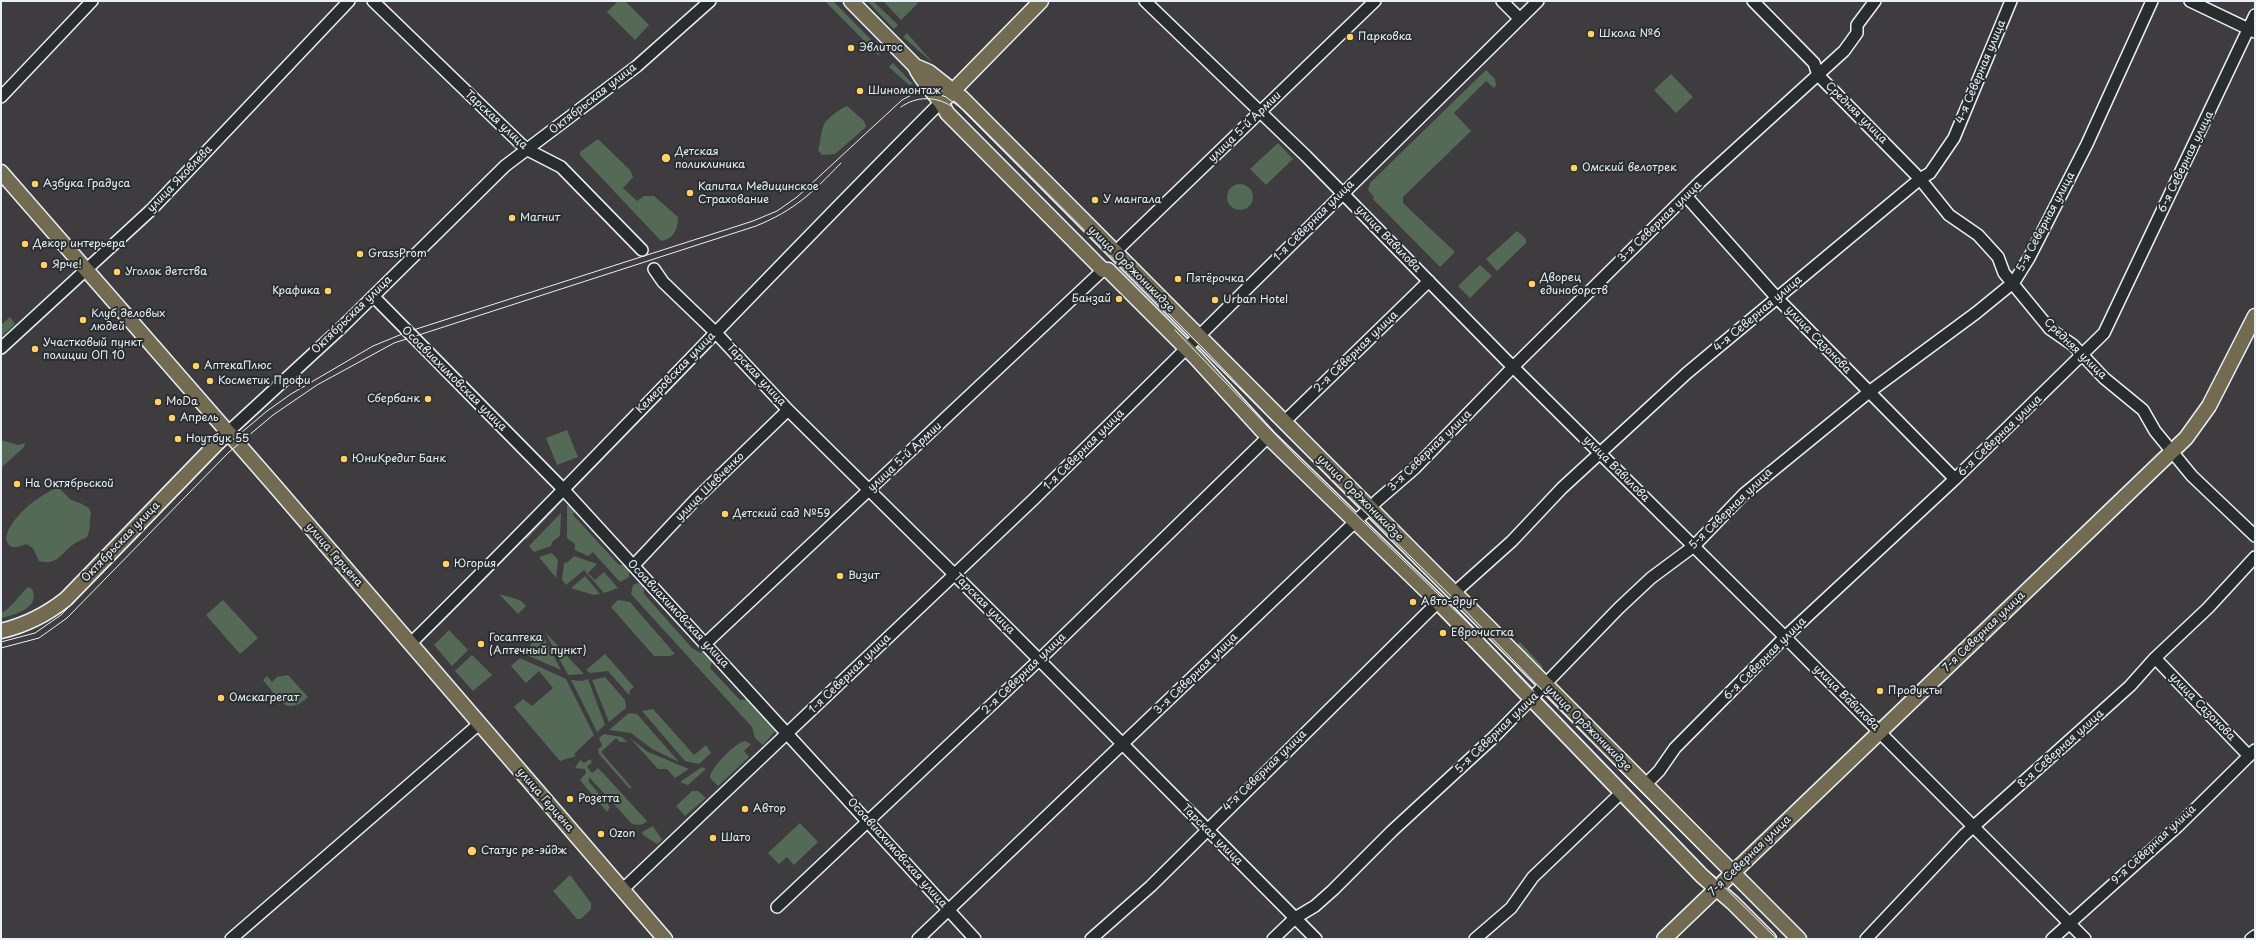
<!DOCTYPE html>
<meta charset="utf-8">
<style>
body{margin:0}
#map{position:relative;width:2256px;height:940px;overflow:hidden;background:#3f3c40;font-family:"Playpen Sans",sans-serif}
canvas{display:block}
.frame{position:absolute;inset:0;border:2px solid #e8f1f8;pointer-events:none}
</style>
<div id="map">
<canvas width="2256" height="940"></canvas>
<div class="frame"></div>
</div>
<script>
const ctx = document.querySelector('canvas').getContext('2d');
ctx.lineJoin = 'round';
function fill(path, color) { ctx.fillStyle = color; ctx.fill(path, 'evenodd'); }
function strokePath(path, color, width, dash) { ctx.strokeStyle = color; ctx.lineWidth = width; ctx.lineCap = dash ? 'butt' : 'round'; ctx.setLineDash(dash || []); ctx.stroke(path); }
function drawText(font, color, halo, rows, align = 'center') {
  ctx.font = font + ' "Playpen Sans",sans-serif'; ctx.lineWidth = 4; ctx.setLineDash([]); ctx.textBaseline = 'middle'; ctx.strokeStyle = halo; ctx.fillStyle = color; for (const [text, x, y, turn = 0] of rows) {
    ctx.save(); ctx.translate(x, y); ctx.rotate((+turn || 0) * Math.PI / 180); ctx.textAlign = isNaN(turn) ? turn : align; if (halo) ctx.strokeText(text, 0, 0); ctx.fillText(text, 0, 0); ctx.restore();
  }
}
const green = new Path2D(`
 M 618,1 L 625,1 L 649,25 L 635,40 L 607,12 Z
 M 825,1 L 833,1 L 882,51 L 878,55 Z
 M 867,1 L 873,1 L 898,25 L 894,29 Z
 M 883,1 L 915,1 L 918,3 L 901,20 Z
 M 907,33 L 933,63 L 903,37 Z
 M 893,63 L 913,84 L 909,85 L 889,67 Z
 M 1486,70 L 1495,79 L 1496,85 L 1494,88 L 1486,81 L 1454,113 L 1471,131 L 1403,197 L 1403,203 L 1455,252 L 1440,267 L 1373,199 L 1374,197 L 1368,190 L 1370,183 Z
 M 1671,74 L 1693,97 L 1676,113 L 1654,90 Z
 M 847,106 L 864,121 L 866,127 L 835,154 L 822,155 L 818,150 C 821,142 820,135 823,127 C 825,119 840,109 847,106 Z
 M 598,139 L 630,170 L 633,177 L 623,188 L 637,201 L 644,196 L 654,196 L 678,217 C 678,229 674,239 661,241 L 580,155 L 580,152 Z
 M 1278,143 L 1293,159 L 1266,185 L 1250,169 Z
 M1227 197a13 13 0 1 1 26 0a13 13 0 1 1-26 0Z
 M 1517,231 L 1526,239 L 1526,243 L 1497,271 L 1486,259 Z
 M 1480,265 L 1492,276 L 1470,298 L 1458,286 Z
 M 10,317 L 15,324 L 1,337 L 1,325 Z
 M 567,430 L 578,457 L 557,465 L 546,438 Z
 M 1,440 L 18,445 L 25,443 L 24,447 L 1,468 Z
 M 58,487 L 71,500 L 80,503 L 89,508 L 91,513 C 89,522 91,529 87,537 C 84,539 82,539 79,541 C 63,548 60,567 39,561 L 33,548 L 26,544 C 17,548 8,550 6,538 C 10,517 39,495 58,487 Z
 M 555,501 L 556,508 L 526,540 L 525,535 Z
 M 571,503 L 576,508 L 573,515 L 619,565 L 624,565 L 629,568 L 629,577 L 620,582 L 593,552 L 588,556 L 575,550 L 575,544 L 567,538 L 567,506 Z
 M 561,513 L 560,536 L 552,542 L 551,546 L 534,552 L 529,546 Z
 M 552,553 L 558,560 L 556,578 L 539,557 Z
 M 574,556 L 597,564 L 588,573 L 595,580 L 604,572 L 618,588 L 604,593 L 584,570 L 566,585 L 562,580 L 564,563 L 568,562 Z
 M 585,576 L 600,594 L 594,595 L 571,588 Z
 M 638,583 L 643,586 L 644,594 L 692,648 L 700,653 L 705,651 L 713,658 L 710,668 L 740,700 L 753,699 L 777,729 L 763,745 L 755,738 L 752,727 L 631,594 L 633,585 Z
 M 28,587 L 32,589 C 41,608 14,615 1,618 L 1,613 C 13,607 18,596 28,587 Z
 M 499,594 L 520,600 L 526,606 L 518,614 Z
 M 223,600 L 258,638 L 240,654 L 206,615 Z
 M 618,600 L 630,602 L 675,654 L 670,656 L 654,656 L 611,607 Z
 M 449,630 L 468,650 L 452,666 L 434,645 Z
 M 545,632 L 584,674 L 568,675 Z
 M 542,634 L 561,670 L 522,653 Z
 M 1520,642 L 1543,667 L 1541,669 L 1517,645 Z
 M 605,654 L 634,687 L 630,690 L 629,695 L 608,671 L 590,673 L 586,670 Z
 M 472,655 L 492,675 L 473,691 L 455,671 Z
 M 520,658 L 566,679 L 594,735 L 574,754 L 576,756 L 560,761 L 514,707 L 523,699 L 532,706 L 553,688 L 539,671 L 526,683 L 511,666 Z
 M 288,675 L 308,697 C 285,718 279,698 263,680 L 267,676 L 272,682 L 277,677 Z
 M 605,677 L 625,700 L 626,708 L 609,722 L 592,680 Z
 M 588,679 L 605,725 L 597,732 L 571,680 L 582,681 Z
 M 653,709 L 694,755 L 706,745 L 711,753 L 699,764 L 685,761 L 642,711 Z
 M 629,713 L 637,714 L 679,762 L 652,749 L 631,733 L 609,730 Z
 M 604,734 L 622,737 L 627,742 L 620,742 L 616,738 L 601,752 L 632,788 L 629,788 L 599,754 L 598,749 L 602,746 L 599,738 Z
 M 630,738 L 648,752 L 689,769 L 675,778 L 667,769 L 658,769 Z
 M 745,741 L 751,744 L 744,751 L 749,757 L 718,786 L 710,778 C 709,769 736,742 745,741 Z
 M 590,759 L 592,762 L 587,767 L 592,773 L 598,768 L 602,772 L 647,821 C 642,826 638,825 632,824 L 589,777 L 589,782 L 610,807 L 607,812 L 580,780 L 586,773 L 585,769 L 575,768 L 580,760 L 584,763 Z
 M 702,767 L 706,769 L 688,785 L 680,782 Z
 M 692,791 L 698,791 L 706,798 L 685,816 L 676,806 Z
 M 800,823 L 818,842 L 794,865 L 787,857 L 779,864 L 768,853 Z
 M 653,826 L 662,840 L 657,844 L 643,835 L 642,832 Z
 M 570,875 L 591,903 L 591,909 L 581,919 L 577,919 L 553,891 Z`);
const minor = new Path2D(`
 M 373,1 L 526,149 L 561,167 L 642,250
 M 1145,1 L 1306,156 L 1505,359 L 1785,637 L 2085,939
 M 1502,1 L 1520,19
 M 1753,1 L 1814,63 L 1818,75 L 1920,179 L 1949,215 L 1978,235 L 1998,257 L 2004,273 L 2050,329 L 2073,345 L 2104,378 L 2143,410 L 2155,431 L 2192,476 L 2255,536
 M 2190,1 L 2255,32
 M 1,97 L 92,1
 M 1686,196 L 1777,298 L 1955,479
 M 1115,252 L 1375,1
 M 654,269 L 663,282 L 715,332 L 788,410 L 954,574 L 1316,939
 M 373,296 L 563,489 L 975,939
 M 1,348 L 151,210 L 349,1
 M 1284,422 L 1429,281
 M 227,433 L 342,327 L 505,166 L 637,66 L 710,1
 M 634,565 L 696,499 L 788,410
 M 1454,593 L 1512,541 L 1562,488 L 1687,373 L 1920,179 L 1930,173 L 1954,138 L 2011,1
 M 706,643 L 1103,270
 M 410,644 C 591,466 763,280 942,101
 M 2155,658 L 2249,756
 M 1645,785 L 1659,771 L 1675,748 L 1785,637 L 1955,479 L 2104,333 L 2255,15
 M 622,890 L 1035,498 L 1538,1
 M 777,907 L 1039,660 L 1268,437
 M 231,939 L 479,724
 M 918,939 L 1378,500 L 1415,468 L 1513,367 L 1700,182 L 1844,51 L 1857,33 L 1857,25 L 1875,1
 M 1091,939 L 1151,886 L 1438,602
 M 1273,939 L 1295,918 L 1315,906 L 1333,890 L 1392,831 L 1495,736 L 1619,608 L 1651,578 L 1694,546 L 1744,494 L 1869,392 L 1976,313 L 2014,282 L 2029,258 L 2087,144 L 2152,1
 M 1475,939 L 1511,908 L 1533,877 L 1621,793
 M 1866,939 L 1964,835 L 2130,686 L 2155,658 L 2208,608 L 2255,557
 M 2052,939 L 2177,827 L 2255,750
 M 2251,939 L 2255,936`);
const major = new Path2D(`
 M 851,1 L 915,66 C 922,84 939,95 947,113 L 1103,270 L 1108,270 L 1195,357 L 1268,437 L 1438,602 L 1702,876 L 1733,903 L 1769,939
 M 915,66 L 929,72 L 962,98 L 1799,939
 M 947,97 L 1041,1
 M 1,172 L 274,485 L 665,939
 M 1,631 C 26,625 46,615 66,599 L 227,433
 M 1664,939 L 2186,438 L 2209,406 L 2255,316`);
const tram = new Path2D(`
 M 901,107 C 916,96 936,96 951,106
 M 1175,330 L 1299,459 L 1472,627
 M 1,642 L 35,633 L 61,615 L 222,449 L 267,411 L 291,394 L 349,360 L 373,346 L 407,332 L 753,221 L 777,211 L 797,197 L 902,100 L 917,92 L 933,92 L 946,97 L 966,112 L 1203,348 L 1287,436 L 1454,599 L 1631,782 L 1788,939
 M 1,648 L 39,638 L 67,618 L 228,453 L 273,415 L 317,385 L 394,343 L 756,226 C 795,210 812,193 841,163
 M 1513,670 L 1549,707
 M 1559,717 L 1707,870 L 1777,939`);
const markers = [
 [1591,34,4,"#ffd166"],
 [1350,37,4,"#ffd166"],
 [851,48,4,"#ffd166"],
 [860,91,4,"#ffd166"],
 [666,158,5,"#ffd166"],
 [1574,168,4,"#ffd166"],
 [35,184,4,"#ffd166"],
 [690,193,4,"#ffd166"],
 [1095,200,4,"#ffd166"],
 [512,218,4,"#ffd166"],
 [25,244,4,"#ffd166"],
 [360,254,4,"#ffd166"],
 [44,265,4,"#ffd166"],
 [117,272,4,"#ffd166"],
 [1178,279,4,"#ffd166"],
 [1532,284,4,"#ffd166"],
 [328,291,4,"#ffd166"],
 [1119,299,4,"#ffd166"],
 [1215,300,4,"#ffd166"],
 [83,320,4,"#ffd166"],
 [35,349,4,"#ffd166"],
 [196,366,4,"#ffd166"],
 [210,381,4,"#ffd166"],
 [428,399,4,"#ffd166"],
 [158,402,4,"#ffd166"],
 [172,418,4,"#ffd166"],
 [178,439,4,"#ffd166"],
 [344,459,4,"#ffd166"],
 [17,484,4,"#ffd166"],
 [725,514,4,"#ffd166"],
 [446,564,4,"#ffd166"],
 [840,576,4,"#ffd166"],
 [1413,602,4,"#ffd166"],
 [1443,633,4,"#ffd166"],
 [481,644,4,"#ffd166"],
 [1880,691,4,"#ffd166"],
 [221,698,4,"#ffd166"],
 [570,799,4,"#ffd166"],
 [745,809,4,"#ffd166"],
 [601,834,4,"#ffd166"],
 [713,838,4,"#ffd166"],
 [472,851,5,"#ffd166"]
];
const poiNames = [
 ["Школа №6",1599,34],
 ["Парковка",1358,37],
 ["Эвлитос",859,48],
 ["Шиномонтаж",868,91],
 ["Детская",675,152],
 ["поликлиника",675,165],
 ["Омский велотрек",1582,168],
 ["Азбука Градуса",43,184],
 ["Капитал Медицинское",698,187],
 ["Страхование",698,200],
 ["У мангала",1103,200],
 ["Магнит",520,218],
 ["Декор интерьера",33,244],
 ["GrassProm",368,254],
 ["Ярче!",52,265],
 ["Уголок детства",125,272],
 ["Дворец",1540,278],
 ["единоборств",1540,291],
 ["Пятёрочка",1186,279],
 ["Крафика",320,291,"right"],
 ["Банзай",1111,299,"right"],
 ["Urban Hotel",1223,300],
 ["Клуб деловых",91,314],
 ["людей",91,327],
 ["Участковый пункт",43,343],
 ["полиции ОП 10",43,356],
 ["АптекаПлюс",204,366],
 ["Косметик Профи",218,381],
 ["Сбербанк",420,399,"right"],
 ["МоDa",166,402],
 ["Апрель",180,418],
 ["Ноутбук 55",186,439],
 ["ЮниКредит Банк",352,459],
 ["На Октябрьской",25,484],
 ["Детский сад №59",733,514],
 ["Югория",454,564],
 ["Визит",848,576],
 ["Авто-друг",1421,602],
 ["Еврочистка",1451,633],
 ["Госаптека",489,638],
 ["(Аптечный пункт)",489,651],
 ["Продукты",1888,691],
 ["Омскагрегат",229,698],
 ["Розетта",578,799],
 ["Автор",753,809],
 ["Ozon",609,834],
 ["Шато",721,838],
 ["Статус ре-эйдж",481,851]
];
const streetNames = [
 ["4-я Северная улица",1981,72,-67],
 ["Октябрьская улица",593,99,-38],
 ["Средняя улица",1856,113,45],
 ["Тарская улица",496,120,43],
 ["улица 5-й Армии",1245,127,-44],
 ["6-я Северная улица",2186,162,-64],
 ["улица Яковлева",180,179,-46],
 ["1-я Северная улица",1314,221,-45],
 ["3-я Северная улица",1660,222,-44],
 ["5-я Северная улица",2046,222,-62],
 ["улица Вавилова",1388,239,46],
 ["улица Орджоникидзе",1131,269,45],
 ["4-я Северная улица",1758,314,-40],
 ["Октябрьская улица",352,315,-44],
 ["улица Сазонова",1818,340,46],
 ["Средняя улица",2075,349,44],
 ["2-я Северная улица",1356,352,-44],
 ["Кемеровская улица",676,373,-46],
 ["Тарская улица",756,375,47],
 ["Осоавиахимовская улица",454,379,45],
 ["6-я Северная улица",2000,436,-44],
 ["1-я Северная улица",1084,450,-45],
 ["3-я Северная улица",1430,451,-44],
 ["улица 5-й Армии",905,457,-43],
 ["улица Вавилова",1616,469,45],
 ["улица Шевченко",710,487,-45],
 ["улица Орджоникидзе",1360,498,45],
 ["5-я Северная улица",1731,509,-44],
 ["Октябрьская улица",121,542,-46],
 ["улица Герцена",334,555,49],
 ["Тарская улица",984,604,45],
 ["Осоавиахимовская улица",678,614,47],
 ["7-я Северная улица",1984,632,-44],
 ["6-я Северная улица",1765,659,-45],
 ["1-я Северная улица",850,674,-44],
 ["2-я Северная улица",1024,674,-44],
 ["3-я Северная улица",1196,674,-44],
 ["улица Вавилова",1846,698,45],
 ["улица Сазонова",2202,707,46],
 ["улица Орджоникидзе",1588,728,45],
 ["5-я Северная улица",1497,733,-44],
 ["8-я Северная улица",2061,749,-42],
 ["4-я Северная улица",1265,771,-44],
 ["улица Герцена",545,800,49],
 ["Тарская улица",1212,835,45],
 ["9-я Северная улица",2154,845,-43],
 ["Осоавиахимовская улица",897,853,48],
 ["7-я Северная улица",1750,856,-44]
];
fill(green, '#546a56');
strokePath(minor, '#e8f1f8', 14);
strokePath(major, '#e8f1f8', 17);
strokePath(minor, '#2a2d2e', 11);
strokePath(major, '#726b52', 14);
strokePath(tram, '#e8f1f8', 1);
for (const [x, y, r, color] of markers) { const dot = new Path2D(); dot.arc(x, y, r, 0, 2 * Math.PI); ctx.fillStyle = color; ctx.fill(dot); strokePath(dot, '#2a2d2e', 1.5); }
drawText('11px', '#e8f1f8', '#2a2d2e', poiNames, 'left');
drawText('11px', '#e8f1f8', '#2a2d2e', streetNames);
</script>
